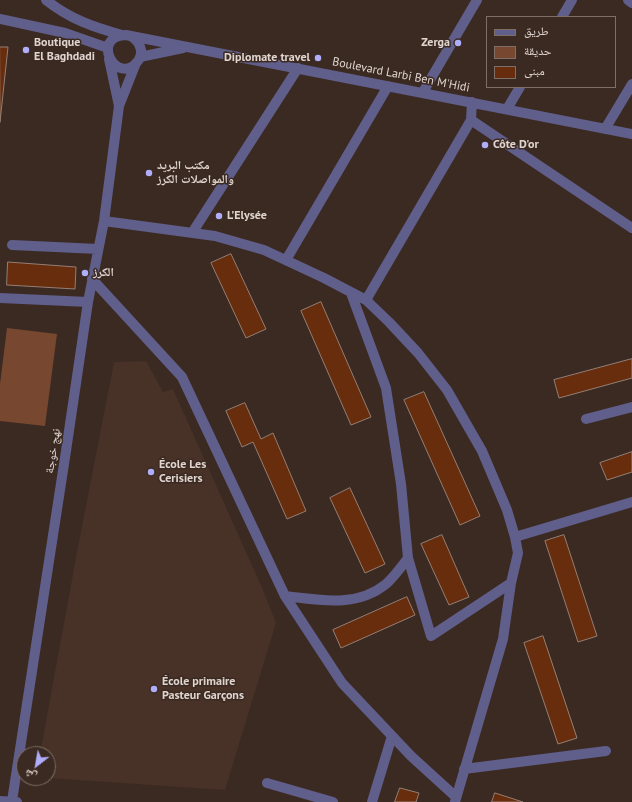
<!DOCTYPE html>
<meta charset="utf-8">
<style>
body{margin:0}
#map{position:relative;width:632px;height:802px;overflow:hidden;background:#3b2a22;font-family:"PT Sans","Noto Naskh Arabic",sans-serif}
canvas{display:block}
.legend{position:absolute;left:486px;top:16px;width:130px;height:72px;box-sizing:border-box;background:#3b2a22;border:1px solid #7d6e67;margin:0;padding:5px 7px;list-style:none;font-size:12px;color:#e0d4cf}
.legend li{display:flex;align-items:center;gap:8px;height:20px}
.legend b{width:20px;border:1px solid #7d6e67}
.north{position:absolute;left:16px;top:746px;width:40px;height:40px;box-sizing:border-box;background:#3b2a22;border:1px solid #7d6e67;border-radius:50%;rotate:211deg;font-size:11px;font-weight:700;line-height:16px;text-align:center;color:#e0d4cf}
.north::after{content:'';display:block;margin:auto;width:14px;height:18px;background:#b0aefa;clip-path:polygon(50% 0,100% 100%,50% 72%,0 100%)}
</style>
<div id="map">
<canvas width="632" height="802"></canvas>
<ul class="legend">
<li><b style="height:5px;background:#605e8a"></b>طريق</li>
<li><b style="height:11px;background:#774730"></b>حديقة</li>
<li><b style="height:11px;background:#682d0c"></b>مبنى</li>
</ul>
<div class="north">ش</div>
</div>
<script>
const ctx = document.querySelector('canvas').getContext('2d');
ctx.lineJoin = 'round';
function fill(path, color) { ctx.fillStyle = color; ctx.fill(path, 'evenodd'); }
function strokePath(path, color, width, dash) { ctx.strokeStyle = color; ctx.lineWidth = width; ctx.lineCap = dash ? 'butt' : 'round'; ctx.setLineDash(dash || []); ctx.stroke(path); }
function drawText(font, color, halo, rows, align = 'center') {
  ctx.font = font + ' "PT Sans","Noto Naskh Arabic",sans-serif'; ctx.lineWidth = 3; ctx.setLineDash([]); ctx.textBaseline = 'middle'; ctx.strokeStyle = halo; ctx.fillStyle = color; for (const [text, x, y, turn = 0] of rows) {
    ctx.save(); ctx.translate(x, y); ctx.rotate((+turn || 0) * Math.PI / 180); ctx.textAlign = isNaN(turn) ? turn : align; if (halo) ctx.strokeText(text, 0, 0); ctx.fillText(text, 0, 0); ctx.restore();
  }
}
const built = new Path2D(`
 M 146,361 L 163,392 L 173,389 L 263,590 L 276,623 L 225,790 L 48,778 L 48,754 L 40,754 L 77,552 L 114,362 Z`);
const green = new Path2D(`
 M 7,328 L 57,334 L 45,426 L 0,421 L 0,384 Z`);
const building = new Path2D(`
 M 0,47 L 8,47 L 0,122 Z
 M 231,254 L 266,329 L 246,338 L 211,263 Z
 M 8,262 L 76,267 L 75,289 L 7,285 Z
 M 321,302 L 371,417 L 351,425 L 301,311 Z
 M 632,359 L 632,378 L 559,398 L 554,380 Z
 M 424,392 L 480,516 L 460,525 L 404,400 Z
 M 245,403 L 261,439 L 273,433 L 306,511 L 287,519 L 253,442 L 242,447 L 226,411 Z
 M 632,452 L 632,472 L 607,480 L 600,463 Z
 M 350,488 L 385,564 L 365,573 L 330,498 Z
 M 442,535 L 469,597 L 449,605 L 421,544 Z
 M 564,535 L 597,636 L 578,642 L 545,541 Z
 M 407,597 L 415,615 L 341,648 L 333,630 Z
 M 543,636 L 577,738 L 558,744 L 524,643 Z
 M 400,788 L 419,793 L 416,802 L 395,802 Z
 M 495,793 L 523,802 L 492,802 Z`);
const minor = new Path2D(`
 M 46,0 C 70,19 93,27 122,35
 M 628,0 L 632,3
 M 562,17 L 572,0
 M 0,19 L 65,33 L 108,48
 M 130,36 C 139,40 145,52 138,61 C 117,88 89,36 126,35 L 632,134
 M 140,57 L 183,48
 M 109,59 L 119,106
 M 423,92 L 477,0
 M 472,102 L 471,120 L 632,228
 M 507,109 L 520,87
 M 605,129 L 632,84
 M 104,221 L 215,236 L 264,250 L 324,278 L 366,300 L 389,322 L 418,353 L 447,390 L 482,451 L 507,510 L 515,537 L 518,553 L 511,583 L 503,639 L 455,802
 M 192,233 L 298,68
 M 12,245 L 98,249
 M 286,260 L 388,86
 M 92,279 L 182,377 L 285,596 L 342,683 L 411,756 L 456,797
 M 0,298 L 88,302
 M 366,300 L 471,120
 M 586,419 L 632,407
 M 515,537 L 632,502
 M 408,558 L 431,636 L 511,583
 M 285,596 C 319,600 357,608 386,584 C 394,577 401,567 408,558 L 401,484 L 386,388 L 351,293
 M 464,769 L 606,751
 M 267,783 L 333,802
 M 0,801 L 17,802
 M 12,801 L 66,451 L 88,302 L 104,221 L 119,106 L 136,63
 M 372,802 L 392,736`);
const markers = [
 [458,43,4,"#b0aefa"],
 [26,50,4,"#b0aefa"],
 [318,58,4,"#b0aefa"],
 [485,145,4,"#b0aefa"],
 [149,173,4,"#b0aefa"],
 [219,216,4,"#b0aefa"],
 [85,273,4,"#b0aefa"],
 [151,472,4,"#b0aefa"],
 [154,689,4,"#b0aefa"]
];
const poiNames = [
 ["Boutique",34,43],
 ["El Baghdadi",34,57],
 ["Zerga",450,43,"right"],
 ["Diplomate travel",310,58,"right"],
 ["Côte D'or",493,145],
 ["مكتب البريد",157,166],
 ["والمواصلات الكرز",157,180],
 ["L’Elysée",227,216],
 ["الكرز",93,273],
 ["École Les",159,465],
 ["Cerisiers",159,479],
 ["École primaire",162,682],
 ["Pasteur Garçons",162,696]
];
const streetNames = [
 ["Boulevard Larbi Ben M'Hidi",401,75,11],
 ["نهج خوجة",53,451,-81]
];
fill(built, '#483126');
fill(green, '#774730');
fill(building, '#682d0c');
strokePath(building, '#947f75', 1);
strokePath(minor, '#605e8a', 10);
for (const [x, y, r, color] of markers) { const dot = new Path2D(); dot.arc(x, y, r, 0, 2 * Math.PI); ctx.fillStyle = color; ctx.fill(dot); strokePath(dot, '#3b2a22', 1.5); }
drawText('bold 12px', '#e0d4cf', '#3b2a22', poiNames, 'left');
drawText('12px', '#e0d4cf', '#3b2a22', streetNames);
</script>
